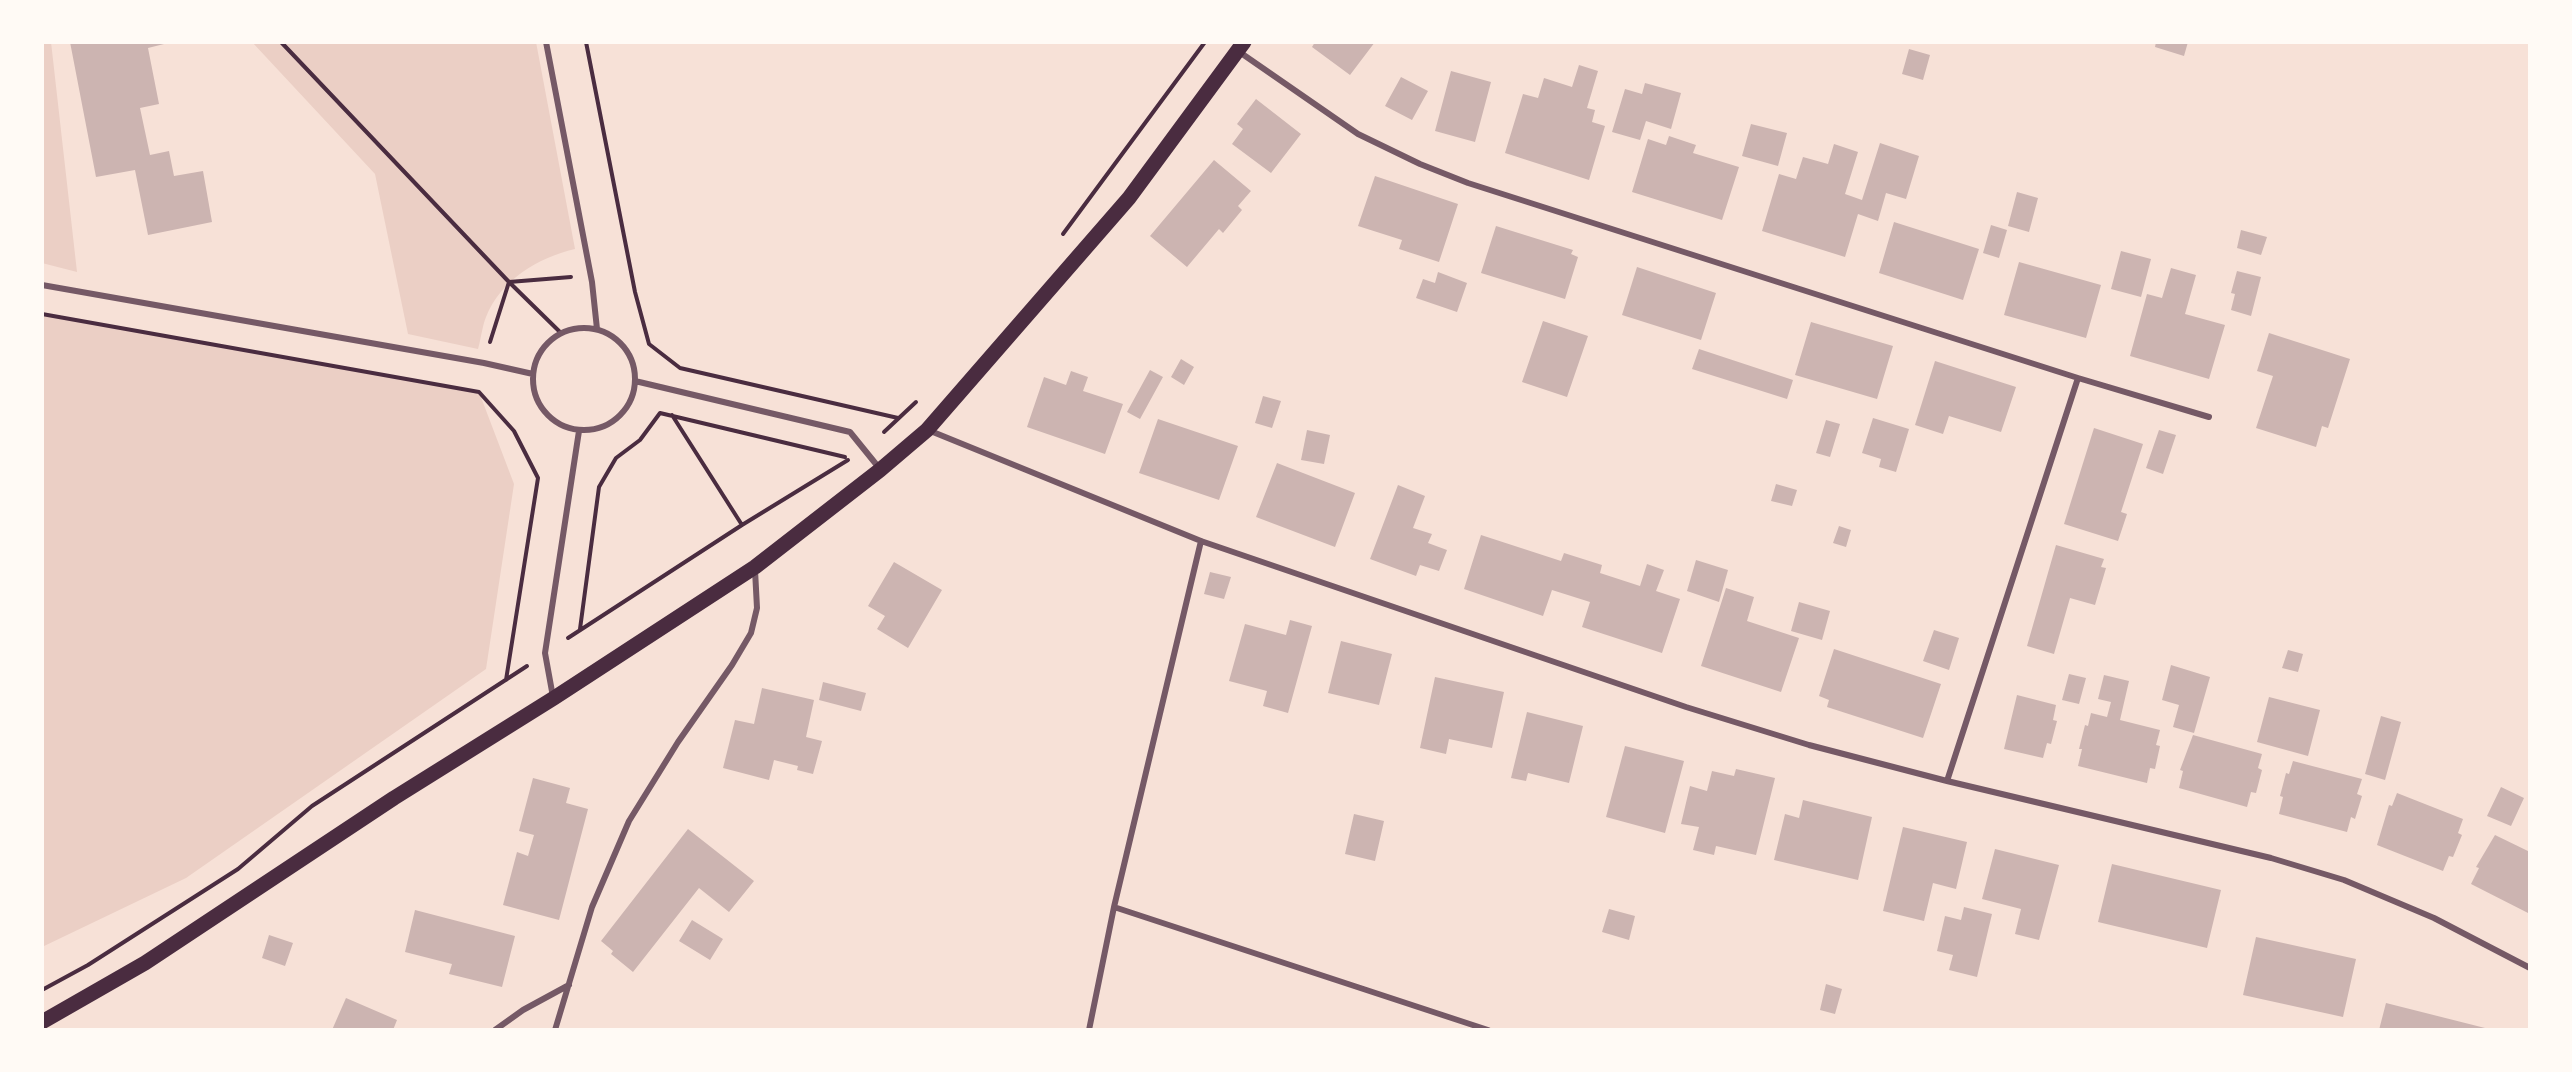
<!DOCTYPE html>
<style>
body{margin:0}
#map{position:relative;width:2572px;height:1072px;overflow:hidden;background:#f7e1d7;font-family:"Asap Condensed",sans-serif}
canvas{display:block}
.frame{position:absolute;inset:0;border:44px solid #fffaf5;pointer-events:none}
</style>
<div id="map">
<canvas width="2572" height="1072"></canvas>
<div class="frame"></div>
</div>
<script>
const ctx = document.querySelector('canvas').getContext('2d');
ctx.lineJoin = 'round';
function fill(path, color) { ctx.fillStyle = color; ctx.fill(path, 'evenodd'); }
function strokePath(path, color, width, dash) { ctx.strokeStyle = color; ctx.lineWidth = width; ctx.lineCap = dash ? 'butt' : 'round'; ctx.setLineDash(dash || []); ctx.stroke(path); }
const green = new Path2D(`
 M 42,42 L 51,42 L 77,272 L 42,263 Z
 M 252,42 L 536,42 L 575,249 C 537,258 501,280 486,317 C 482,327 481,339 478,349 L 408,334 L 375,174 Z
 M 42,314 L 479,392 L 514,484 L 486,669 L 186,878 L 42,947 Z`);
const building = new Path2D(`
 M 70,42 L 172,42 L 148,48 L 159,104 L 140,108 L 150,155 L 169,151 L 174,176 L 203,171 L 212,222 L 148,235 L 135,170 L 96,177 Z
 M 1315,42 L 1375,42 L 1350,75 L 1312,47 Z
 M 2156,42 L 2188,42 L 2184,56 L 2155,47 Z
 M 1909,49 L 1930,55 L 1923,80 L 1902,74 Z
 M 1579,65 L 1598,71 L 1587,108 L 1595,110 L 1592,122 L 1605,126 L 1589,180 L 1505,153 L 1523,94 L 1538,98 L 1544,78 L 1572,87 Z
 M 1451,71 L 1491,82 L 1475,142 L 1435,131 Z
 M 1401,77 L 1428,91 L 1412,120 L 1385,106 Z
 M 1645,83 L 1681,93 L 1671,129 L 1646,121 L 1640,140 L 1612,132 L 1625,89 L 1642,94 Z
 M 1256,99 L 1301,134 L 1271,173 L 1232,144 L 1243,129 L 1237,124 Z
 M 1751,124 L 1787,133 L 1778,166 L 1742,156 Z
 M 1669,136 L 1696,145 L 1693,153 L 1739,167 L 1722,220 L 1632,192 L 1648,139 L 1666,145 Z
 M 1880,143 L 1919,156 L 1906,199 L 1886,193 L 1878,221 L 1858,214 L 1845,257 L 1762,231 L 1779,174 L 1796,179 L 1803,157 L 1828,164 L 1834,144 L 1858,152 L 1845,194 L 1862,200 Z
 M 1214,160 L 1251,191 L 1238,206 L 1242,210 L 1223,233 L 1219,229 L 1187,267 L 1150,236 Z
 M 1375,176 L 1458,204 L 1439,262 L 1399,249 L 1402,240 L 1358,226 Z
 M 2017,192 L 2038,198 L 2029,232 L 2008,226 Z
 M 1894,222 L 1979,249 L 1963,300 L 1879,273 Z
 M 1991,225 L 2007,230 L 1999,258 L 1983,253 Z
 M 1496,226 L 1573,250 L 1571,254 L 1578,257 L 1565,299 L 1481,273 Z
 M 2241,230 L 2267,237 L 2261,255 L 2237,248 Z
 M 2121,251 L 2151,259 L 2141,297 L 2111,289 Z
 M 2019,262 L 2101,285 L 2086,338 L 2004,315 Z
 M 1637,267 L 1716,293 L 1701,340 L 1622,315 Z
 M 2171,268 L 2196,275 L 2185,314 L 2225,325 L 2209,379 L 2130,356 L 2147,294 L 2162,298 Z
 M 2237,271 L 2261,277 L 2251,316 L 2231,310 L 2235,294 L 2231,293 Z
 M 1438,272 L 1467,283 L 1457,312 L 1416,298 L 1423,279 L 1435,283 Z
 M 1543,321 L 1588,336 L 1567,397 L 1522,382 Z
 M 1811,322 L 1893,346 L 1877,399 L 1795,375 Z
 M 2269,333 L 2350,359 L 2328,428 L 2322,426 L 2316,447 L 2256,428 L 2273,376 L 2257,371 Z
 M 1699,349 L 1793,380 L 1787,399 L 1692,369 Z
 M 1181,359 L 1194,367 L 1184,385 L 1171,377 Z
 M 1935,361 L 2016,387 L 2001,432 L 1949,416 L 1943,434 L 1915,425 Z
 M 1150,370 L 1163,377 L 1140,419 L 1127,412 Z
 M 1071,371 L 1088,377 L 1083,391 L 1123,404 L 1105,454 L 1027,427 L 1044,377 L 1066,385 Z
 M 1263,396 L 1281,401 L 1272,428 L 1255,423 Z
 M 1873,418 L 1909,429 L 1896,472 L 1879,467 L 1881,459 L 1862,453 Z
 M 1158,419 L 1238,446 L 1219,500 L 1139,473 Z
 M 1826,420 L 1840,424 L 1830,457 L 1816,453 Z
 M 2094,428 L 2143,444 L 2121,512 L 2127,514 L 2118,541 L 2064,524 Z
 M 1307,430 L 1330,435 L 1324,464 L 1301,460 Z
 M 2159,430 L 2176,435 L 2163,474 L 2146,468 Z
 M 1277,463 L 1355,493 L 1335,547 L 1256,517 Z
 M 1776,484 L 1797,490 L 1792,506 L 1771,501 Z
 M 1398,485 L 1425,496 L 1413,528 L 1432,534 L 1428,543 L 1447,550 L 1439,571 L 1420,565 L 1416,576 L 1370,559 Z
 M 1839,526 L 1851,530 L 1846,547 L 1833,543 Z
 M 1481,535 L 1561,561 L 1564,553 L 1602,565 L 1600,573 L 1640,586 L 1647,564 L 1664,570 L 1656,591 L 1680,599 L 1662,653 L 1582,627 L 1590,602 L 1552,590 L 1543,616 L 1464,589 Z
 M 2056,545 L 2104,559 L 2101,567 L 2106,568 L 2095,605 L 2070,598 L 2054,654 L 2027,646 Z
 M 1696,560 L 1728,570 L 1719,602 L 1687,591 Z
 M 894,562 L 942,590 L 908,648 L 877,629 L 885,616 L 868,606 Z
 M 1210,572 L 1231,577 L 1224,599 L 1204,594 Z
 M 1726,588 L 1754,597 L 1747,621 L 1799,638 L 1781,692 L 1701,666 Z
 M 1799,602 L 1830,611 L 1822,640 L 1791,631 Z
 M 1290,620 L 1312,626 L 1288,713 L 1263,706 L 1267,691 L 1229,681 L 1245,624 L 1286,635 Z
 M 1934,630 L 1959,638 L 1949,670 L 1923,661 Z
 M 1341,641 L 1392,654 L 1379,705 L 1328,693 Z
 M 1834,649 L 1941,684 L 1923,738 L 1827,707 L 1829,700 L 1819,696 Z
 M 2288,650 L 2303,654 L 2298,672 L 2282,668 Z
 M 2171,665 L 2210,677 L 2194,733 L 2173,727 L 2179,705 L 2162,700 Z
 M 2069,674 L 2086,678 L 2079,704 L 2062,700 Z
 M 2104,675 L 2129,681 L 2120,720 L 2160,730 L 2156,745 L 2160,746 L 2155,769 L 2150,768 L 2147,783 L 2078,766 L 2082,749 L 2079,749 L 2085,725 L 2088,726 L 2091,713 L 2107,717 L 2111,702 L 2098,699 Z
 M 1435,677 L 1504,692 L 1492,748 L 1449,739 L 1446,754 L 1420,748 Z
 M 823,682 L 866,693 L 861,711 L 819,700 Z
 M 762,688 L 814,700 L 806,737 L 822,741 L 813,774 L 797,770 L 798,766 L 774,760 L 769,780 L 723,768 L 735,720 L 754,724 Z
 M 2017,695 L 2056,705 L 2053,720 L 2057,721 L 2051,744 L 2047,743 L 2043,758 L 2004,749 Z
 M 2269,697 L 2320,710 L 2308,756 L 2257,742 Z
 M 1527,712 L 1583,726 L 1569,783 L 1528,773 L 1526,781 L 1511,778 Z
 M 2381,716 L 2401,722 L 2385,780 L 2365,774 Z
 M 2193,735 L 2262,754 L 2258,768 L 2262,770 L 2256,793 L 2251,792 L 2247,807 L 2179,788 L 2183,771 L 2180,770 Z
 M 1625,746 L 1684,761 L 1665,833 L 1606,817 Z
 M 2293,761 L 2362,779 L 2357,794 L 2362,796 L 2355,819 L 2351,817 L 2347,832 L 2279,814 L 2283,797 L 2280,796 L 2286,773 L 2289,774 Z
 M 1736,769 L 1775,778 L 1756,855 L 1716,846 L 1714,855 L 1693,850 L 1699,827 L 1681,824 L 1690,786 L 1707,791 L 1712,771 L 1734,776 Z
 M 533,778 L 570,788 L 566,803 L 588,809 L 559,920 L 503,905 L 517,852 L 528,856 L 534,835 L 519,831 Z
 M 2501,787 L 2524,798 L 2511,826 L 2487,816 Z
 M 2397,793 L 2463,819 L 2458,833 L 2462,835 L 2453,857 L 2449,856 L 2443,871 L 2377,845 L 2389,805 L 2392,806 Z
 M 1803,800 L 1872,817 L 1858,880 L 1774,860 L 1785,814 L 1799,818 Z
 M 1354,814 L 1384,821 L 1375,861 L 1345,854 Z
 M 1903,827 L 1967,842 L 1956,889 L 1933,883 L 1924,921 L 1883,911 Z
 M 688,829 L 754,881 L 729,912 L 699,888 L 633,972 L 611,954 L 613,951 L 601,941 Z
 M 2495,835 L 2530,852 L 2530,914 L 2471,884 L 2479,868 L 2476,867 Z
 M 1995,849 L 2059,865 L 2039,940 L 2015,934 L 2021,909 L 1982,899 Z
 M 2112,864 L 2221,890 L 2207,948 L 2098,922 Z
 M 1964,907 L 1992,914 L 1977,977 L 1949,970 L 1953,955 L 1937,951 L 1945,916 L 1961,920 Z
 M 1609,909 L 1635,916 L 1629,940 L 1602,932 Z
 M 415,910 L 515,936 L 502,987 L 449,974 L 452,964 L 405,952 Z
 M 692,920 L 723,939 L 710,960 L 679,941 Z
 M 269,935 L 293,943 L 285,966 L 262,958 Z
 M 2256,937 L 2356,959 L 2343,1017 L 2243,995 Z
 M 1826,984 L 1842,989 L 1835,1014 L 1820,1010 Z
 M 346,998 L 397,1020 L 393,1030 L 332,1030 Z
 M 2386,1003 L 2485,1028 L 2485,1030 L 2379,1030 Z`);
const path = new Path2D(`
 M 281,42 L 509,282 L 561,333
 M 586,42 L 635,292 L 649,344 L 680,368 L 898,418
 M 1063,234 L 1205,42
 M 42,314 L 479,392 L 514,431 L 538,478 L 506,680
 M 490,342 L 509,282 L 571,277
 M 672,415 L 742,525
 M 884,432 L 916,402
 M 580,629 L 599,487 L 616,458 L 640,440 L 660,413 L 845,457
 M 568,638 L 742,525 L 848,460
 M 42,990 L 88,965 L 238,869 L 312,806 L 527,666`);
const minor = new Path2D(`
 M 546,42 L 592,282 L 597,329
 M 1238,51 L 1358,134 L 1420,164 L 1468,183 L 2078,378 L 2209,417
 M 42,285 L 484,363 L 533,374
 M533 379a51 51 0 1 1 102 0a51 51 0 1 1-102 0Z
 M 635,381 L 850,432 L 880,469
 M 928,430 L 1201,541 L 1686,707 L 1809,745 L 1947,781 L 2271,858 L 2344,880 L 2434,918 L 2530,968
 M 553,697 L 545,653 L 579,431
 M 1947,781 L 2078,378
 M 1114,907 L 1488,1030
 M 495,1030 L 523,1010 L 569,985
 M 555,1030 L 592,907 L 629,821 L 678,742 L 732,665 L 751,633 L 757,608 L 755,570
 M 1089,1030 L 1114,907 L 1201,541`);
const primary = new Path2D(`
 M 42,1022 L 145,963 L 394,798 L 554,698 L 755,567 L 880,470 L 927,430 L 1129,198 L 1244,42`);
fill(green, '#ebcfc5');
fill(building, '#ccb4b1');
strokePath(path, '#4a2c40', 4);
strokePath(minor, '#755966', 6);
strokePath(primary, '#4a2c40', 15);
</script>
